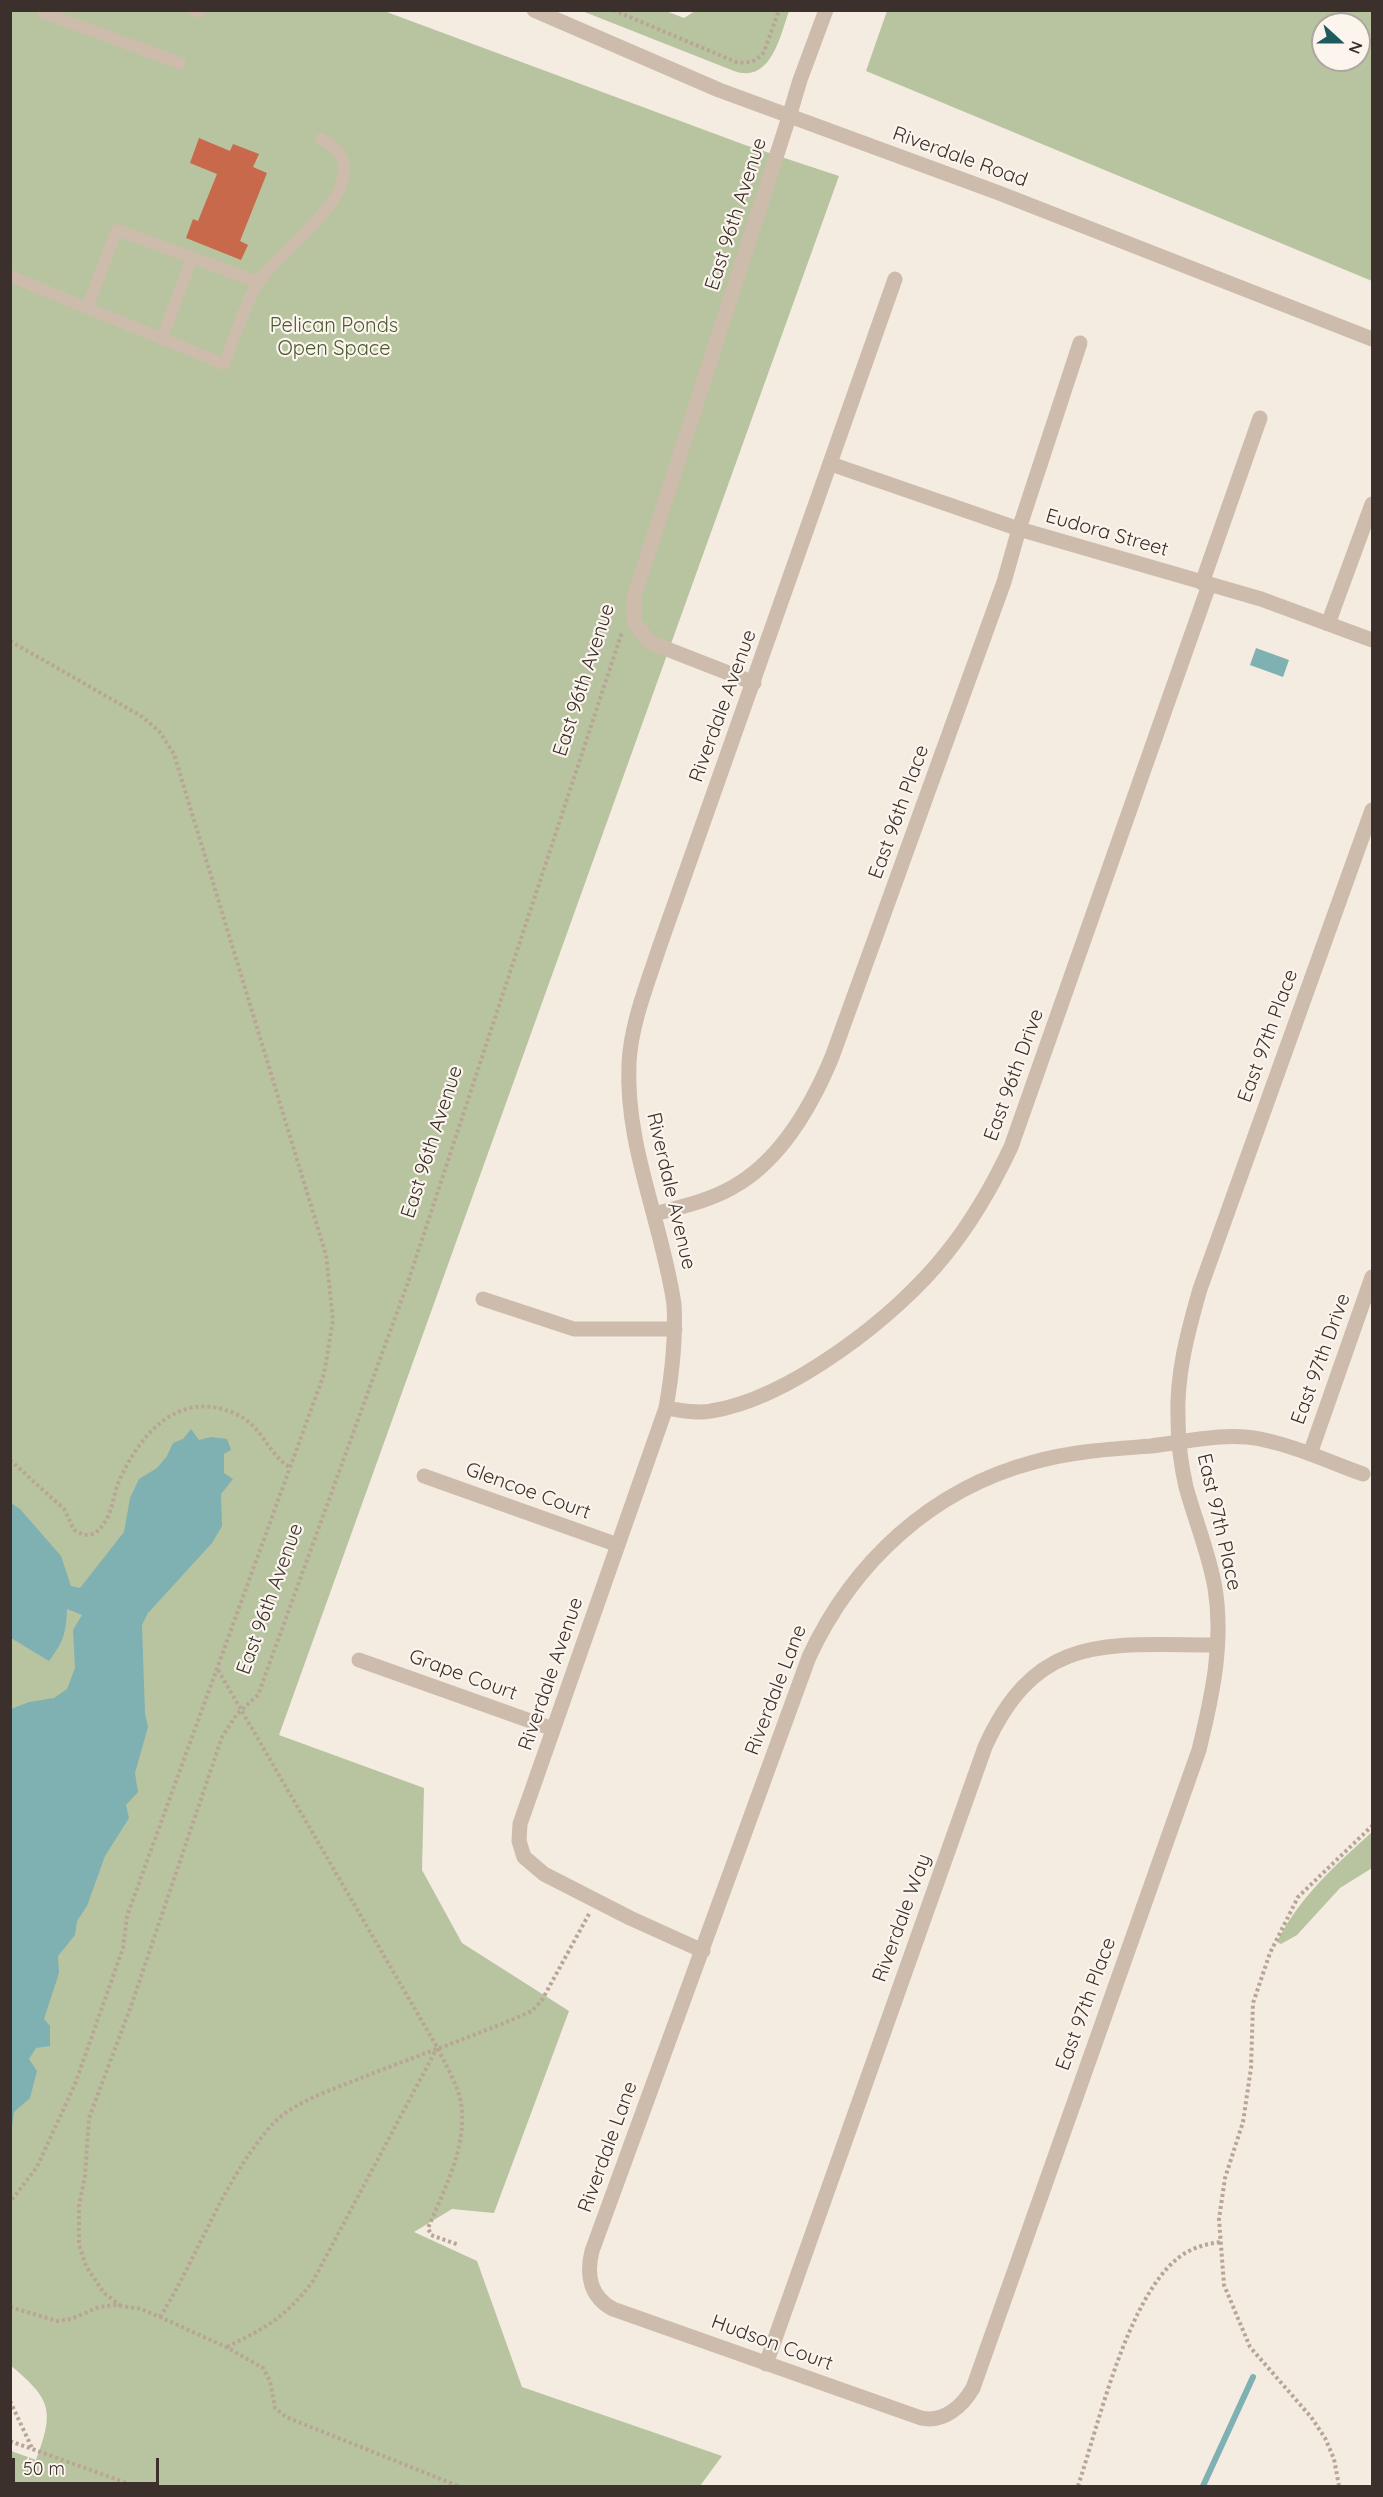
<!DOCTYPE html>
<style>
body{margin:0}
#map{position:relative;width:1383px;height:2497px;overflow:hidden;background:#f4ebe1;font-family:Quicksand,sans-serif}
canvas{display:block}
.frame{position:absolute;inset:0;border:12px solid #3b302b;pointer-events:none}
.north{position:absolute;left:1311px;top:12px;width:60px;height:60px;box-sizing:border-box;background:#fbf5ee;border:2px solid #aea6a0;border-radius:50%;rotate:111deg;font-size:16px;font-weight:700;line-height:24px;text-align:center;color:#3b302b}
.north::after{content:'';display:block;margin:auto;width:21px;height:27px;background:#1f5a5e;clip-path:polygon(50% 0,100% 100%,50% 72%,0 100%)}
.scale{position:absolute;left:12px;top:2458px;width:147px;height:27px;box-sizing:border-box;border:3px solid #3b302b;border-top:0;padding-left:8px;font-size:18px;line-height:21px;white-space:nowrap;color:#3b302b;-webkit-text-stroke:4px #fbf5ee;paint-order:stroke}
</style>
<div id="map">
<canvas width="1383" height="2497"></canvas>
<div class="frame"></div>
<div class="north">N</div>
<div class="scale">50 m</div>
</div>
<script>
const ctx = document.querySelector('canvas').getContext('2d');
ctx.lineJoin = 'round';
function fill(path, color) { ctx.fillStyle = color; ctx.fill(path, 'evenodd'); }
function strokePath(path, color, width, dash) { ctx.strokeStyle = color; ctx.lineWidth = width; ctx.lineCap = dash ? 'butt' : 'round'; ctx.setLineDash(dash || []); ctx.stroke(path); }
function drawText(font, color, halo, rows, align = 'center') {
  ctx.font = font + ' Quicksand,sans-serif'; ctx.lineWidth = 4.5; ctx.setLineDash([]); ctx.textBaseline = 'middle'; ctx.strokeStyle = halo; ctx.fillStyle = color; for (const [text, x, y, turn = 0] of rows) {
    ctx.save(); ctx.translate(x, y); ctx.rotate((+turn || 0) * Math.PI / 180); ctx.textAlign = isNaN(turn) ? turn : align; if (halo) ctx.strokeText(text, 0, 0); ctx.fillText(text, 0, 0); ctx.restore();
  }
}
const green = new Path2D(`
 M 10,11 L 384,11 L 745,145 L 839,176 L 279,1735 L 424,1788 L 422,1870 L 462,1943 L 569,2011 L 494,2213 L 452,2209 L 414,2232 L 477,2261 L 522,2387 L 722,2456 L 700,2486 L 11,2486 L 11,2451 L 36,2460 C 55,2410 51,2399 10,2365 Z
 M 582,11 L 666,11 L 684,18 L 695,11 L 789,11 C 780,36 771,84 734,71 Z
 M 887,11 L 1372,11 L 1372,281 L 866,71 ZM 1323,24 L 1359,24 L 1359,60 L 1323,60 Z
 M 1372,1832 L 1372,1868 L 1340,1888 L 1297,1935 L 1281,1944 L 1277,1942 C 1300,1896 1335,1866 1372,1832 Z`);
const water = new Path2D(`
 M 1256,648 L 1289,660 L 1283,677 L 1250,665 Z
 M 191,1429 L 199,1440 L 211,1437 L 227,1439 L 231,1450 L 224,1454 L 224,1473 L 233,1479 L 221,1494 L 222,1526 L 212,1543 L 148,1613 L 142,1625 L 145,1713 L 148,1727 L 135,1773 L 138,1792 L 126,1805 L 129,1818 L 105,1856 L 87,1906 L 77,1921 L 75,1935 L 58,1956 L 59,1973 L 44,2019 L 50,2026 L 50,2046 L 36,2048 L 29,2059 L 37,2071 L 30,2098 L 14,2112 L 11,2134 L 11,1709 L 29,1702 L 54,1698 L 67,1689 L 75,1668 L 73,1630 L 82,1615 L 67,1609 C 66,1633 64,1641 49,1661 L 11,1638 L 11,1503 L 20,1509 L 61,1556 L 71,1586 L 80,1588 L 124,1532 L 130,1498 L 139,1479 L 157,1468 L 167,1456 L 173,1443 L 183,1439 Z`);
const stream = new Path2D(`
 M 1203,2486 L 1253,2377`);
const building = new Path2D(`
 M 199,138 L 230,151 L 233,144 L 259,154 L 253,167 L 267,173 L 240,241 L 248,245 L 241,260 L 186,238 L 193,219 L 198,221 L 217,174 L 190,163 Z`);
const path = new Path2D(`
 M 613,10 L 736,62 C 748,64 756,62 764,52 L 779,10
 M 10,641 L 141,716 L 159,731 L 174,754 L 326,1255 L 333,1320 L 324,1374 L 127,1916 L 123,1948 L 75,2084 L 37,2167 L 10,2202
 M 10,1460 L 64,1509 L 74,1530 L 84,1535 L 94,1534 C 113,1519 111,1501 119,1481 C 140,1434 179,1388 236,1414 C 263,1426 268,1455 291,1468
 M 218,1670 L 437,2047 C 445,2064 458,2085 461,2103 C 468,2145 444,2190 428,2228 L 431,2235 L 459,2245
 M 121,2306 L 104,2293 L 86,2266 L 79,2245 L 79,2206 L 85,2176 L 89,2118 L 131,2006 L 222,1737 L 237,1714 L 258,1695 L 408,1282 L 622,632
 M 10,2307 L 57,2321 L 71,2319 L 99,2307 L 115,2305 L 141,2309 L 160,2317 L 226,2347 L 263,2368 L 270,2381 L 275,2408 L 286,2417 L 458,2486
 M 160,2317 C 199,2255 221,2184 270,2127 C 291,2102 332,2090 361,2078 C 418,2055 476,2036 532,2011 L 542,2000 L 589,1914
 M 227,2347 C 267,2327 286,2317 313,2281 L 437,2048
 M 10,2401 L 32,2448
 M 10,2441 L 135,2486
 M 1078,2486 C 1099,2423 1127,2299 1178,2258 C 1191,2248 1205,2244 1221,2242
 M 1339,2486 L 1334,2459 L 1325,2438 L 1311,2417 L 1250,2347 L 1224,2285 L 1219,2219 L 1225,2178 L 1243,2122 L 1251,2068 L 1253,2003 L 1270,1953 L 1298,1897 L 1372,1826`);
const service = new Path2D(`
 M 45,10 L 44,13 L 180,63
 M 194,10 L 199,12
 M 10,276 L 87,308
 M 258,282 L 117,230 L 87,308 L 224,364 C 234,340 245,303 258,283 C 275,254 367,193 339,153 C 336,147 327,143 321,139
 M 162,338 L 192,258`);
const minor = new Path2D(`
 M 831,464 L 1019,529 L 1261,599 L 1372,640
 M 1202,583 L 1260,418
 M 1328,624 L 1372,504
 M 754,683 L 649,642 L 634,621 L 634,597 L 789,117
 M 654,1214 C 680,1207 709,1201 733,1187 C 780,1161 812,1105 832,1057 L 1004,582 L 1019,529 L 1080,343
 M 483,1299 L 574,1329 L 675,1329
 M 666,1408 C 681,1410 695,1414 711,1411 C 789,1399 897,1316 945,1255 C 972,1222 993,1185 1011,1147 L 1209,585
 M 1310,1454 L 1372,1277
 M 1363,1474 C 1330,1462 1295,1446 1260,1439 C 1225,1432 1186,1442 1151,1446 C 1112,1449 1073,1451 1034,1462 C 932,1489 853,1562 809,1657 L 592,2251 C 586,2275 590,2297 613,2309 L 921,2418 C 943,2423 962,2407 973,2388 L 1199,1750 C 1212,1697 1224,1643 1215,1588 C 1209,1553 1195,1520 1186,1487 C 1181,1465 1178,1441 1178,1419 C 1176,1375 1188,1331 1200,1289 L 1372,810
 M 424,1476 L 618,1545
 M 359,1660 L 553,1729
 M 703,1951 L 630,1918 L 544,1874 L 524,1857 L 519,1841 L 520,1824 L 666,1408 C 672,1374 676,1339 674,1304 C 662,1222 625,1146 629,1063 C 631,1024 647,985 659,948 L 895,279
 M 766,2364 L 985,1747 C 1037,1631 1108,1645 1217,1645`);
const tertiary = new Path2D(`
 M 534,10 L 719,90 L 999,193 L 1372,339
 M 789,117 L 800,80 L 826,10`);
const streetNames = [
 ["Riverdale Road",960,157,20],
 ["East 96th Avenue",736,214,-72],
 ["Eudora Street",1107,533,16],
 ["East 96th Avenue",584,680,-72],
 ["Riverdale Avenue",723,706,-70],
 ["East 96th Place",899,812,-70],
 ["East 97th Place",1268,1036,-70],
 ["East 96th Drive",1014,1075,-70],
 ["East 96th Avenue",432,1142,-72],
 ["Riverdale Avenue",671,1191,77],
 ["East 97th Drive",1321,1359,-70],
 ["Glencoe Court",528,1491,20],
 ["East 97th Place",1219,1522,77],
 ["East 96th Avenue",270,1599,-70],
 ["Riverdale Avenue",551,1674,-71],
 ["Grape Court",463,1675,20],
 ["Riverdale Lane",776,1690,-69],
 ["Riverdale Way",902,1918,-70],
 ["East 97th Place",1086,2004,-70],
 ["Riverdale Lane",608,2147,-70],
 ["Hudson Court",772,2343,20]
];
const parkNames = [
 ["Pelican Ponds",334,326],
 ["Open Space",334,349]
];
fill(green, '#b8c4a0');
fill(water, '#7fb0b2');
strokePath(stream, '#7fb0b2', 6);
fill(building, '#c8694b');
strokePath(path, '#b9a596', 4, [3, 3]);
strokePath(service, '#cdbbac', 12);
strokePath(minor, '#cdbbac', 15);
strokePath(tertiary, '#cdbbac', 15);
drawText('20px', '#3b302b', '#fbf5ee', streetNames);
drawText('20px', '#4a5a2e', '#fbf5ee', parkNames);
</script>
